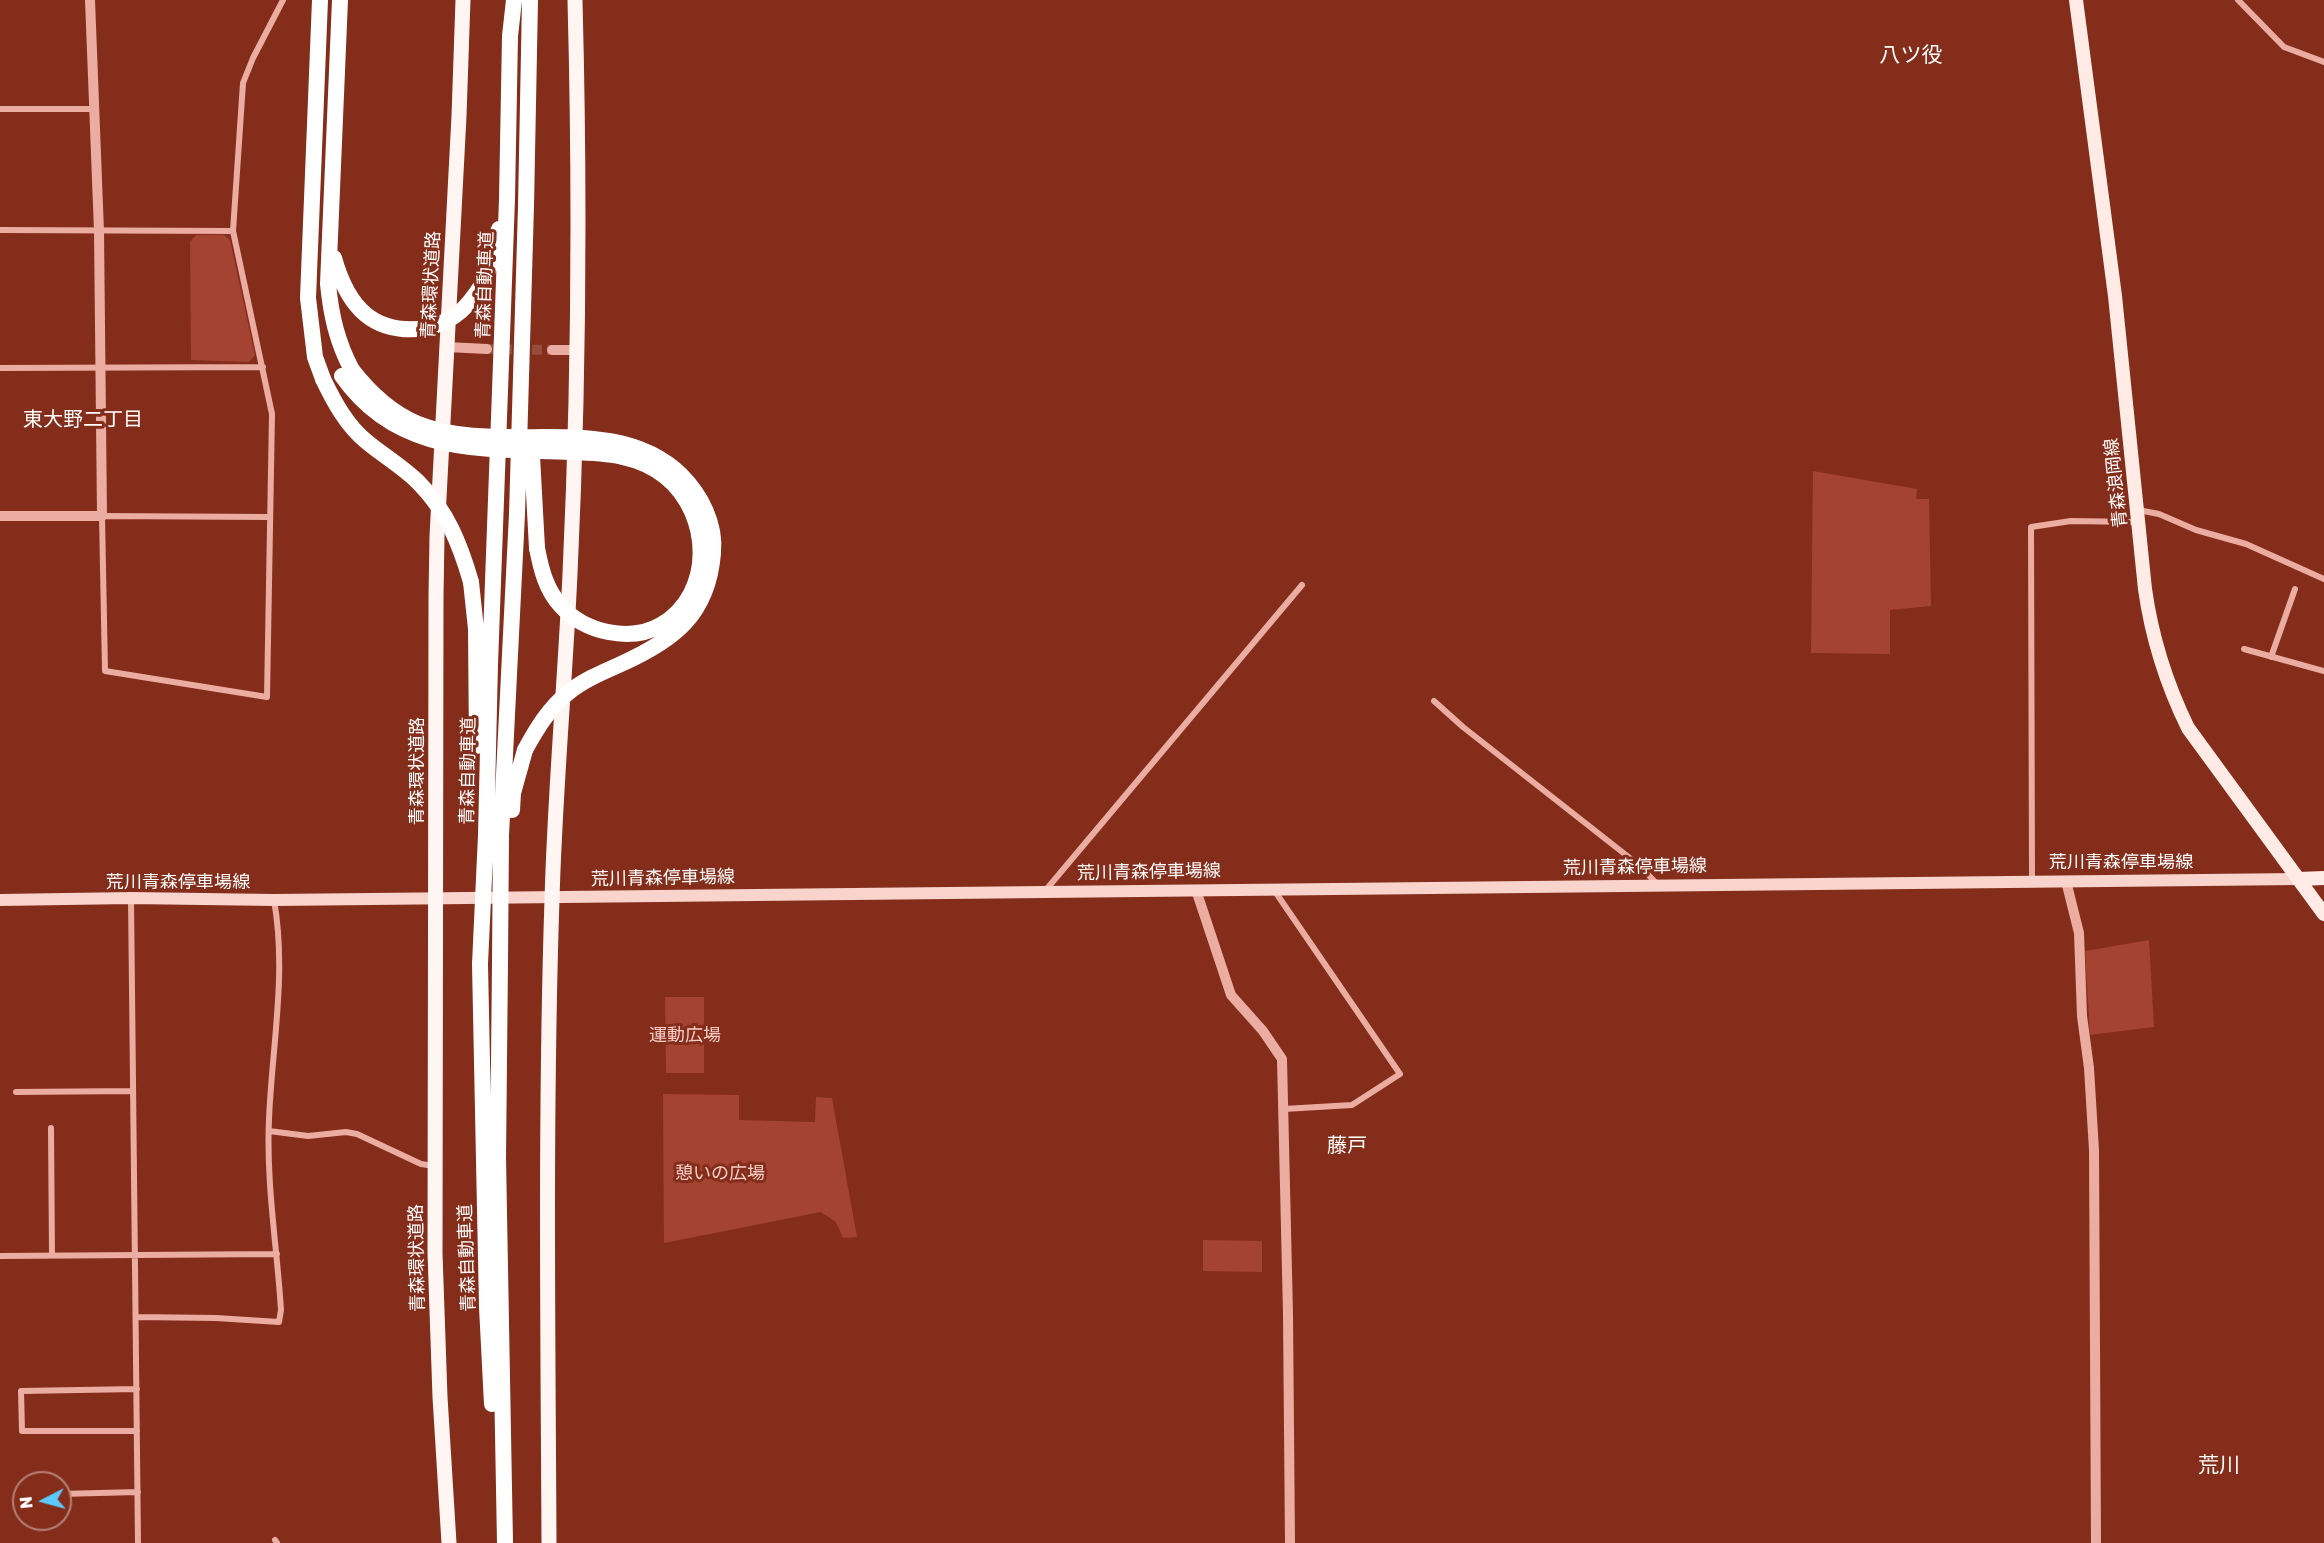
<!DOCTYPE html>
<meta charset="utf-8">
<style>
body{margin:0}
#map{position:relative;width:2324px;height:1543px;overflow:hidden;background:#842d1b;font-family:"Golos Text",sans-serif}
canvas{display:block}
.north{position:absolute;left:12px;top:1471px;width:60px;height:60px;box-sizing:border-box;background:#842d1b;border:2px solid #b58176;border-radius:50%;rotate:264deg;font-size:16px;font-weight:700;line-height:24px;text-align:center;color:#fff}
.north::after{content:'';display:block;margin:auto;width:21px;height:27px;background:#5dcafd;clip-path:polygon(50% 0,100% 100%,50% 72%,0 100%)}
</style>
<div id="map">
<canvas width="2324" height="1543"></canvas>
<div class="north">N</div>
</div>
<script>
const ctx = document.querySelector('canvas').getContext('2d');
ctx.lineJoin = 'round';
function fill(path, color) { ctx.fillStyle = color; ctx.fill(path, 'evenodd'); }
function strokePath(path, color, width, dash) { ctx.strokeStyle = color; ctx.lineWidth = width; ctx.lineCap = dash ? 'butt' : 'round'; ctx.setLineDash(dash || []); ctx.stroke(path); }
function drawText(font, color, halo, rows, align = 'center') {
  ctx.font = font + ' "Golos Text","Noto Sans JP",sans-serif'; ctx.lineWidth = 6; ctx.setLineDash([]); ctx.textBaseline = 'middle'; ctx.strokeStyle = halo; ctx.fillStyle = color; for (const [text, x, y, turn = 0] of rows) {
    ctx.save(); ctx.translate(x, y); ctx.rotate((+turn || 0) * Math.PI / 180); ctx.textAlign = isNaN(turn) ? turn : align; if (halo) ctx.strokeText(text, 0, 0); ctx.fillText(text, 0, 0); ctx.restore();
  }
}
const green = new Path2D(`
 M 196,235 L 224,235 L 230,240 L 255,355 L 249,362 L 191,360 L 190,242 Z
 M 1813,471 L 1917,489 L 1916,499 L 1929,499 L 1931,606 L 1890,610 L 1890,654 L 1811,653 Z
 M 2149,940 L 2154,1027 L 2090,1035 L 2085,951 Z
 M 665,997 L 704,997 L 704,1073 L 666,1073 Z
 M 663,1094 L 739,1095 L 739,1120 L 815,1122 L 816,1097 L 832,1098 L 857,1237 L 843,1238 L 836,1222 L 821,1212 L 664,1243 Z
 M 1203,1240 L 1262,1241 L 1262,1272 L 1203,1271 Z`);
const tertiaryTunnel = new Path2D(`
 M 487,349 L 552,350`);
const minor = new Path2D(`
 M 2238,0 L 2284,47 L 2324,62
 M 0,109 L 95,109
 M 0,230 L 233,231
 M 0,368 L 263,367
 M 2138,510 L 2159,514 L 2196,530 L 2246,544 L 2324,579
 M 269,517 L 102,516 L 105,671 L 267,697 L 272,414 L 233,231 L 243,83 L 253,58 L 283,0
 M 2244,649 L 2324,671
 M 2271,657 L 2295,589
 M 1434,701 L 1463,727 L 1640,866 L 1658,885
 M 2032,880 L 2031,527 L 2071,521 L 2137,522
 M 1274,890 L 1400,1074 L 1352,1105 L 1284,1109
 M 1045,891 L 1302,585
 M 131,898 L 138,1543
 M 16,1092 L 133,1091
 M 51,1128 L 52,1255
 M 269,1131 L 308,1136 L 346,1132 L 357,1134 L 421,1164 L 434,1166
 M 0,1256 L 277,1254
 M 136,1317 L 216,1318 L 279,1322 L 281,1310 C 277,1246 266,1183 269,1119 C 272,1046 287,973 274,900
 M 137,1389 L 21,1391 L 22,1431 L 137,1431
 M 60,1494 L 138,1492
 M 19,1496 L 24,1495
 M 275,1540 L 277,1543`);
const tertiary = new Path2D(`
 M 447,347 L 487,349
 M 552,350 L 576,350
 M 0,516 L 102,516 L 99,231 L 90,0
 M 2066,881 L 2079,933 L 2082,1016 L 2089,1068 L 2094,1150 L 2096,1543
 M 1196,890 L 1231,995 L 1263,1031 L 1282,1059 L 1288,1314 L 1290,1543`);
const secondary = new Path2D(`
 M 0,900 L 131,898 L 274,900 L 2299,879`);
const primary = new Path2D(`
 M 2076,0 L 2115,296 L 2145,589 C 2152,639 2166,683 2188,728 L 2324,914
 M 2299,879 L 2324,878`);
const trunk = new Path2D(`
 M 449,1543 L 440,1397 L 435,1253 L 436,597 L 437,536 L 459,116 L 463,0
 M 549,1543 C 548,1329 545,1114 552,899 C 555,791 565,682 570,574 C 579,383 580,191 575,0`);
const motorway = new Path2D(`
 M 320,0 L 308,298 L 315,357 L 323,379
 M 340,0 L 328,284 C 331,315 337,342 352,370
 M 334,258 C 348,308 374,336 428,328
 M 483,283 L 492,260 L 499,229
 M 531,438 L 537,548
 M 471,582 L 476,629 L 477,746
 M 512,810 L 513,793 L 525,750
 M 486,835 L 490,664 L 507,199 L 510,36 L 514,0
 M 501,835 L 517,514 L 526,206 L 530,0
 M 500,962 L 498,1158 L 505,1543
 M 480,964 L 487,1307 L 492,1404`);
const motorwayBridge = new Path2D(`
 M 428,328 C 457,319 467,308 483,283
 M 352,370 C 370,393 391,413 418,424 C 500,457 613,409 681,475 C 701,495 716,524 713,553 C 708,615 674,640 621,664 C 603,672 584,680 569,692 C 549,708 537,728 525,750
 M 342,376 C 399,457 483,448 572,452 C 606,453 639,455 666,477 C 711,514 715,593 661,625 C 630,643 584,632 561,606 C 546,590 541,569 537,548
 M 323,379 C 334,402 347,426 367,442 C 384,456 403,467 418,482 C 447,511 460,544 471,582
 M 500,962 L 501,835
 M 480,964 L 486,835`);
const streetNames = [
 ["青森環状道路",431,285,-87],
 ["青森自動車道",485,285,-88],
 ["青森浪岡線",2116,483,-96],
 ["青森環状道路",417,771,-90],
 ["青森自動車道",468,771,-89],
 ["荒川青森停車場線",2121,862],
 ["荒川青森停車場線",1635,867,-1],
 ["荒川青森停車場線",1149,872,-1],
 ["荒川青森停車場線",663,878,-1],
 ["荒川青森停車場線",178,882],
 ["青森環状道路",417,1258,-91],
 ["青森自動車道",467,1258,-92]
];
const parkNames = [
 ["運動広場",685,1035],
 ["憩いの広場",720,1173]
];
const neighbourhoodNames = [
 ["東大野二丁目",83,420],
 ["藤戸",1347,1146]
];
const quarterNames = [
 ["八ツ役",1911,55],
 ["荒川",2219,1465]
];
fill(green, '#a44331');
strokePath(tertiaryTunnel, '#964c3d', 10, [10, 5]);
strokePath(minor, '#ebaca1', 6);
strokePath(tertiary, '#ebaca1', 10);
strokePath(secondary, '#f8d4cd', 12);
strokePath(primary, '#ffebe5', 14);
strokePath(trunk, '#fff5f2', 15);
strokePath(motorway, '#fff', 16);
strokePath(motorwayBridge, '#fff', 16);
drawText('18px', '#fff', '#842d1b', streetNames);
drawText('18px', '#f8cdc6', '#842d1b', parkNames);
drawText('20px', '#fff', '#842d1b', neighbourhoodNames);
drawText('21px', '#fff', '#842d1b', quarterNames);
</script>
